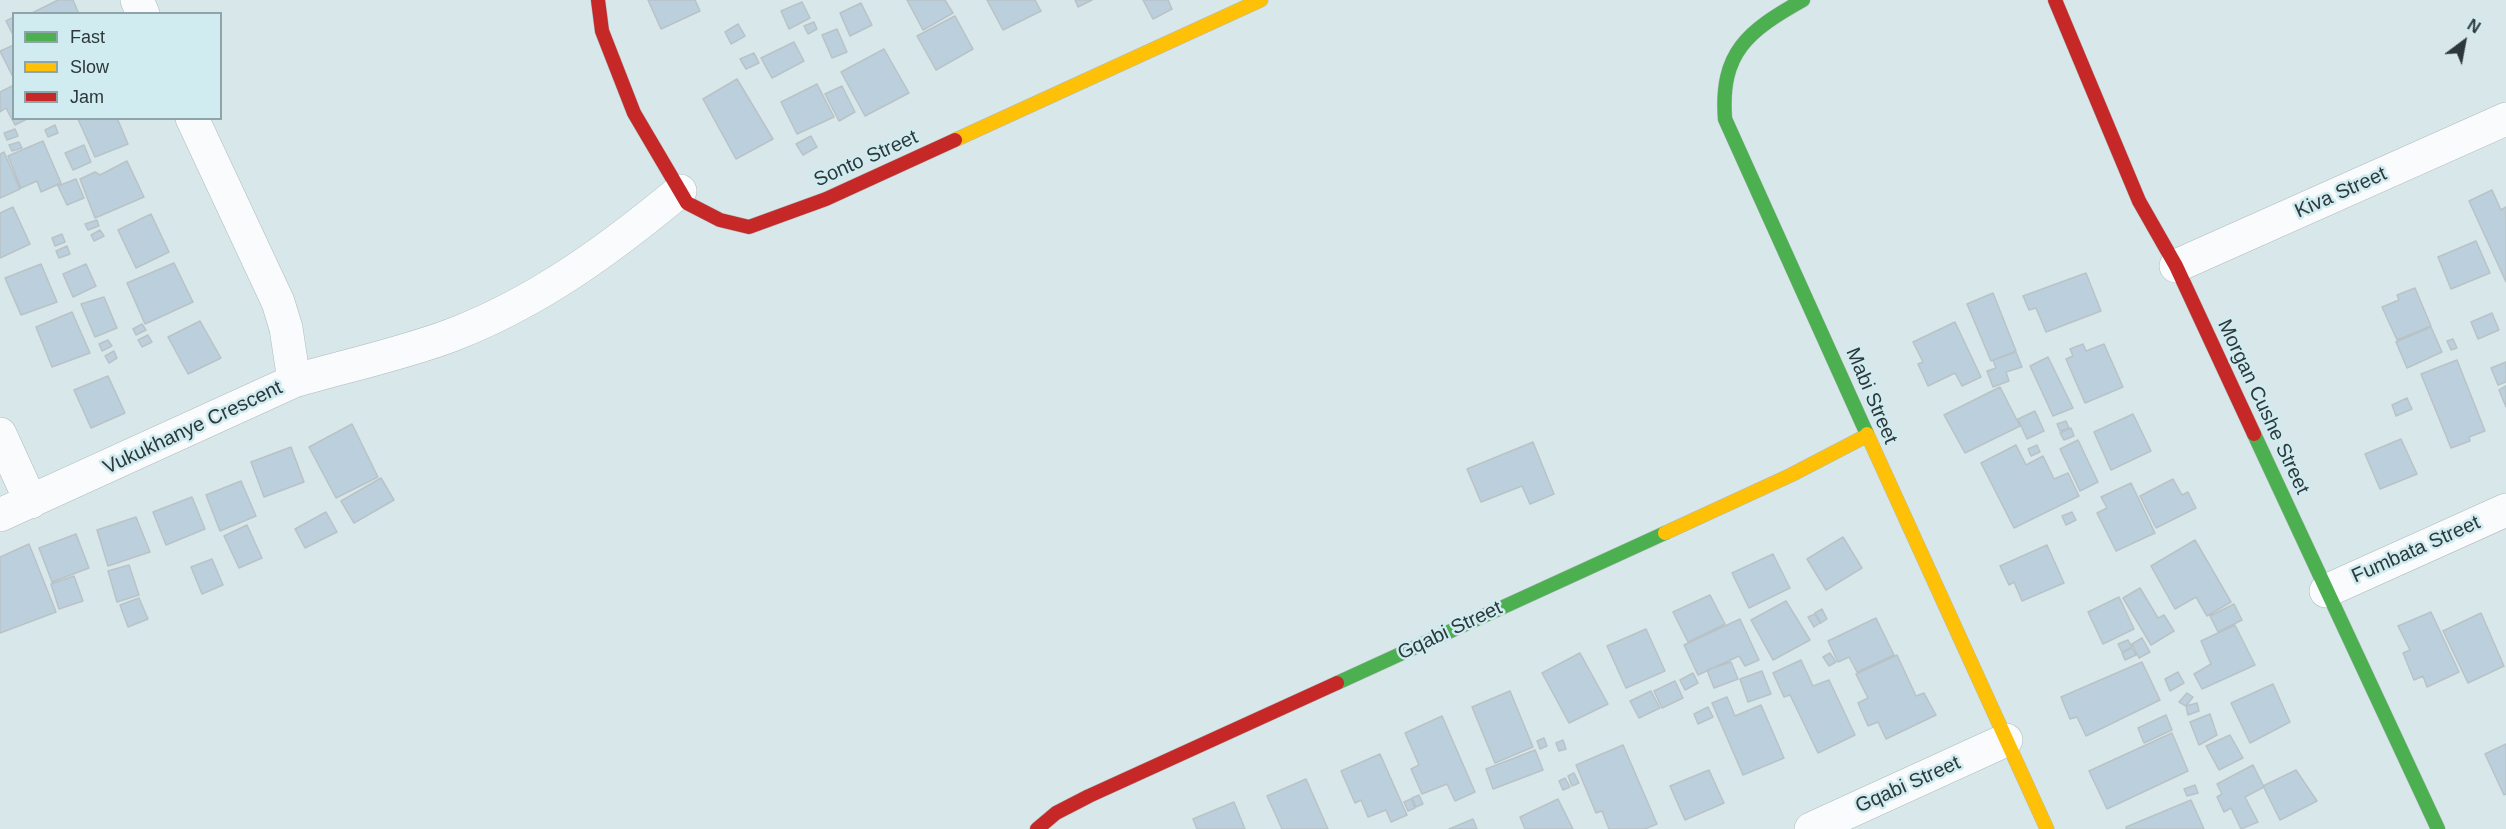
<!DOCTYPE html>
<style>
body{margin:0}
#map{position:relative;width:2506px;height:829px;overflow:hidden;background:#d8e7e9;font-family:Helvetica,sans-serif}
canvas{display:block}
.legend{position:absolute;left:12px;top:12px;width:210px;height:108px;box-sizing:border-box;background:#d0ecf1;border:2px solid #8fa4a8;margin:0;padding:8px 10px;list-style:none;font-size:18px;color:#2d383a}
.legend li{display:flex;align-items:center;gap:12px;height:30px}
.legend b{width:30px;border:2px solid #8fa4a8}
.north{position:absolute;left:2434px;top:12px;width:60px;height:60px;-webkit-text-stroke:4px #d0ecf1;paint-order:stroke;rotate:32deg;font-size:16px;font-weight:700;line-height:24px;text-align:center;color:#2d383a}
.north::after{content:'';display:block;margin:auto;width:21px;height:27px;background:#2d383a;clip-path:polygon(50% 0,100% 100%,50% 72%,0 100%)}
</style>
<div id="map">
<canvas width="2506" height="829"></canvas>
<ul class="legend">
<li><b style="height:8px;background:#4caf50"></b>Fast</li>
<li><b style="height:8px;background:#ffc107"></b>Slow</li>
<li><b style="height:8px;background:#c62828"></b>Jam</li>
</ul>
<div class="north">N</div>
</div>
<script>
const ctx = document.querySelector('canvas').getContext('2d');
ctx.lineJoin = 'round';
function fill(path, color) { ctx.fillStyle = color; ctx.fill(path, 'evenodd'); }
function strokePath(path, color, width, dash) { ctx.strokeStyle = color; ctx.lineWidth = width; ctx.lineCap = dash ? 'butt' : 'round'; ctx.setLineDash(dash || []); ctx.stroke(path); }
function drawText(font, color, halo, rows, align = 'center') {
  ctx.font = font + ' Helvetica,sans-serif'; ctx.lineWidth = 5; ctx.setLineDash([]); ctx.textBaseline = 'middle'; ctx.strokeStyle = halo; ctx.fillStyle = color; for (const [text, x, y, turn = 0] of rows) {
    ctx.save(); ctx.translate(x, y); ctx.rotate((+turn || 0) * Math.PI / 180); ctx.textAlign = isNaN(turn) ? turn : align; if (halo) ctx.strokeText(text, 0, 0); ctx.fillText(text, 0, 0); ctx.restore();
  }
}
const building = new Path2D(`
 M 58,0 L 73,0 L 79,14 L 30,14 Z
 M 648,0 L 695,0 L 700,11 L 661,29 Z
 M 907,0 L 945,0 L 953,13 L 923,30 Z
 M 987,0 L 1035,0 L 1041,11 L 1003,30 Z
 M 1075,0 L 1092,0 L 1078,7 Z
 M 1143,0 L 1168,0 L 1172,9 L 1153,19 Z
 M 802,2 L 810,18 L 789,29 L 781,11 Z
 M 861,3 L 872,25 L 850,36 L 840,13 Z
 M 955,16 L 973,49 L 936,70 L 917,36 Z
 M 14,17 L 14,37 L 6,21 Z
 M 814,22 L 817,29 L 808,34 L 804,26 Z
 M 738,24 L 745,36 L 731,44 L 725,32 Z
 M 837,29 L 847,52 L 832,58 L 822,35 Z
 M 794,42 L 804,61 L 772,78 L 761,58 Z
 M 14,45 L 14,77 L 13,77 L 0,51 Z
 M 884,49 L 909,93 L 865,116 L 841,72 Z
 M 754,53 L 759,63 L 746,69 L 740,59 Z
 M 737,79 L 773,139 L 736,159 L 703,99 Z
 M 817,84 L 834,117 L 797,134 L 781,102 Z
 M 14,85 L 14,118 L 29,118 L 15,125 L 6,108 L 0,112 L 0,92 Z
 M 842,86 L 855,112 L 839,121 L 825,94 Z
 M 117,118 L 128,144 L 95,157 L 78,119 Z
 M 55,125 L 58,133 L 48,137 L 45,130 Z
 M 15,129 L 18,136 L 7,140 L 4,133 Z
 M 811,136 L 817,147 L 803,155 L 796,144 Z
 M 43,141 L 61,183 L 41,192 L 37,181 L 21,188 L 8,156 Z
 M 19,142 L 22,148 L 12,151 L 9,145 Z
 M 84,145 L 91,162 L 73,170 L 65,153 Z
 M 4,152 L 20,189 L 0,198 L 0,154 Z
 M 127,161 L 144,197 L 95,218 L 80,179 L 95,172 L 100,175 Z
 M 76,179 L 84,198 L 67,205 L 58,186 Z
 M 2492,190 L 2501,210 L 2506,207 L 2506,282 L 2469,201 Z
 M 13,207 L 30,244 L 0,258 L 0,213 Z
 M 151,214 L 169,252 L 136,268 L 118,230 Z
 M 97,220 L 99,226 L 88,230 L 85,224 Z
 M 100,230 L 104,236 L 94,241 L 91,235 Z
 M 62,234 L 65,242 L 55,246 L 52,238 Z
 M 2476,241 L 2490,273 L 2451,289 L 2438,257 Z
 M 67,246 L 70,254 L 59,258 L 56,251 Z
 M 174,263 L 193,302 L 145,324 L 127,283 Z
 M 41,264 L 57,302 L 21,315 L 5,278 Z
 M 86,264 L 96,286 L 73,297 L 63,274 Z
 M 2086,273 L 2101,311 L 2046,332 L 2036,308 L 2029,310 L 2023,296 Z
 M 2415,288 L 2431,326 L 2397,340 L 2382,307 L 2399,300 L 2397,295 Z
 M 1993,293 L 2016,351 L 1991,361 L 1967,304 Z
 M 104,297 L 117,328 L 95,337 L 81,304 Z
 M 72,312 L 90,353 L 52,367 L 36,327 Z
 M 2492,313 L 2499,330 L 2478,339 L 2471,322 Z
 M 200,321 L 221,358 L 188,374 L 168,337 Z
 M 1955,322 L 1981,377 L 1962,386 L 1955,373 L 1928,386 L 1918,364 L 1923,362 L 1913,342 Z
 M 142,324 L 146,330 L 136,335 L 133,329 Z
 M 2431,327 L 2442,352 L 2407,368 L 2396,342 Z
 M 148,335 L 152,342 L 142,347 L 138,340 Z
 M 2453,339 L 2457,348 L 2451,350 L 2447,341 Z
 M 108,340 L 112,346 L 102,351 L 99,344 Z
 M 2083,344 L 2086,351 L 2104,344 L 2123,387 L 2085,403 L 2066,359 L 2073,356 L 2070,349 Z
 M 114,351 L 117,358 L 109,363 L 105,356 Z
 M 2016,352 L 2022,367 L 2006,372 L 2009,381 L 1993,387 L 1987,371 L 1996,368 L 1993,360 Z
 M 2048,357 L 2073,408 L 2053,416 L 2030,366 Z
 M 2457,360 L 2485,431 L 2469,437 L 2470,441 L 2451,448 L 2421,374 Z
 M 2506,362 L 2506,382 L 2498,385 L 2491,368 Z
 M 108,376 L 125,413 L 91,428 L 74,390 Z
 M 2506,386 L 2506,407 L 2499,390 Z
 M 2000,387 L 2020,426 L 1965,453 L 1944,415 Z
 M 2407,398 L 2412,409 L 2396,416 L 2392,405 Z
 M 2035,411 L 2044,431 L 2027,439 L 2018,419 Z
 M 2133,414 L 2151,451 L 2111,470 L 2094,432 Z
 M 2066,421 L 2069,428 L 2060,431 L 2057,424 Z
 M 352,424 L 378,477 L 336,498 L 309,447 Z
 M 2071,428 L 2074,436 L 2064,440 L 2060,433 Z
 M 2401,439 L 2417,474 L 2380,489 L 2365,454 Z
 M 2078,440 L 2098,482 L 2080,491 L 2060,449 Z
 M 1533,442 L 1554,494 L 1530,504 L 1522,486 L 1481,502 L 1467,469 Z
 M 2016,445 L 2026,465 L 2043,456 L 2054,479 L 2068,473 L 2079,496 L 2014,528 L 1981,463 Z
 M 2037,445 L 2040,452 L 2031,456 L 2028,449 Z
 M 291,447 L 304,482 L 264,497 L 251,462 Z
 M 381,478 L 394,500 L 354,523 L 341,501 Z
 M 2173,479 L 2182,495 L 2188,492 L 2196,508 L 2156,528 L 2140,496 Z
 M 241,481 L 256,516 L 220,531 L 206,495 Z
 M 2131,483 L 2155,533 L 2116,551 L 2097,513 L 2107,508 L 2101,497 Z
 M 192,497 L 205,529 L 166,545 L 153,512 Z
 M 326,512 L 337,532 L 305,548 L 295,529 Z
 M 2072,512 L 2076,520 L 2066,525 L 2062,516 Z
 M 136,517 L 150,552 L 108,566 L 97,530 Z
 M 247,525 L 262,558 L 239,568 L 224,536 Z
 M 76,534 L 89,568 L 52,582 L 39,548 Z
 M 1843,537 L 1862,568 L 1826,590 L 1807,559 Z
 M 2195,540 L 2231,602 L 2207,616 L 2196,597 L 2175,609 L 2151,566 Z
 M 29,544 L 56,612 L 0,633 L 0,557 Z
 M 2047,545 L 2064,583 L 2022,601 L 2014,582 L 2009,585 L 2000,566 Z
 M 1773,554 L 1790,588 L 1749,608 L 1732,573 Z
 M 212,559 L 223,585 L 202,594 L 191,567 Z
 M 129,565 L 139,595 L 117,602 L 108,571 Z
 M 74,576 L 83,601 L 59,609 L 51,584 Z
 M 2140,588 L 2158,618 L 2164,615 L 2174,631 L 2151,645 L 2123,598 Z
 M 1710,595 L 1725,624 L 1688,642 L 1673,612 Z
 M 2119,597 L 2134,629 L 2103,644 L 2088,612 Z
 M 139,598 L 148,619 L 128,627 L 120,605 Z
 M 1786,601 L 1810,640 L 1773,660 L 1751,620 Z
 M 2234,604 L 2242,620 L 2218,632 L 2210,616 Z
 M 1822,609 L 1827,619 L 1821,623 L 1815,613 Z
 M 2431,612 L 2459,672 L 2427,687 L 2423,676 L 2414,680 L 2403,653 L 2410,650 L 2398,626 Z
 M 2481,613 L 2504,666 L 2468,683 L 2443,631 Z
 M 1815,614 L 1820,623 L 1814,627 L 1808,617 Z
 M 1876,618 L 1894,655 L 1857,672 L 1849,657 L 1838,662 L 1828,641 Z
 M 1740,619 L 1759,660 L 1745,666 L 1739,656 L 1698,675 L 1684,645 Z
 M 2235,625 L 2255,665 L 2202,689 L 2194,674 L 2211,664 L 2201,641 Z
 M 1646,629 L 1665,671 L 1626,688 L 1607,646 Z
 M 2142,638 L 2150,652 L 2139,658 L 2132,644 Z
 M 2128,640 L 2132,647 L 2122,652 L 2118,644 Z
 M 2132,648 L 2136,655 L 2125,660 L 2122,653 Z
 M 1580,653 L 1608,704 L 1569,723 L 1542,673 Z
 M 1830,653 L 1836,662 L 1829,666 L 1823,657 Z
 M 1897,655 L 1916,696 L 1924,693 L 1936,715 L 1886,739 L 1878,722 L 1868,726 L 1858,703 L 1868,698 L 1856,674 Z
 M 1801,660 L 1813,686 L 1829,680 L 1855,735 L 1818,753 L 1790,695 L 1784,697 L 1773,673 Z
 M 1731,662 L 1738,679 L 1714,688 L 1707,670 Z
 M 2142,662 L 2160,700 L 2086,736 L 2077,717 L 2070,719 L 2061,697 Z
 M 1762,671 L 1771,694 L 1748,702 L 1740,679 Z
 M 2178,672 L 2184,683 L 2170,691 L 2165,679 Z
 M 1693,673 L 1698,683 L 1685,690 L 1680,680 Z
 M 1675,681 L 1683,698 L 1662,708 L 1654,691 Z
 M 2273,684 L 2290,722 L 2250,743 L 2231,703 Z
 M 1510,691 L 1533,747 L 1495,763 L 1472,707 Z
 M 1651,691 L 1660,708 L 1639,718 L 1630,701 Z
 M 2187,693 L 2193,697 L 2186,706 L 2179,702 Z
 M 1727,697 L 1735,716 L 1761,705 L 1784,758 L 1743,775 L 1712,703 Z
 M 2197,703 L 2199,711 L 2188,715 L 2186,706 Z
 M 1708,707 L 1713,717 L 1698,724 L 1694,714 Z
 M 2210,714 L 2217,735 L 2199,745 L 2190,722 Z
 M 2166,715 L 2172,730 L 2144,743 L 2138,728 Z
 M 1442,716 L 1475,792 L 1455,801 L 1447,784 L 1422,794 L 1411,769 L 1419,765 L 1405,733 Z
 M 2172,733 L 2188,771 L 2107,809 L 2089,771 Z
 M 2230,735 L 2243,758 L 2219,770 L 2206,746 Z
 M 1544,738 L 1547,746 L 1540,749 L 1537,741 Z
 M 1563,740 L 1566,749 L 1559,751 L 1556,743 Z
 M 2506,744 L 2506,794 L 2504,795 L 2485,754 Z
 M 1623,745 L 1657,824 L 1645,829 L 1609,829 L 1602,811 L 1596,813 L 1576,765 Z
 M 1535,750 L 1543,770 L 1493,789 L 1486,769 Z
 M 1380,754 L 1407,815 L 1391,822 L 1386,810 L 1368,817 L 1361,800 L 1355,803 L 1341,771 Z
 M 2253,765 L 2264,787 L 2245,797 L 2258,822 L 2241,829 L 2231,808 L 2224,812 L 2217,797 L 2222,794 L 2217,784 Z
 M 1709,770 L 1724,803 L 1685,820 L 1670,786 Z
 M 2296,770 L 2317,801 L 2280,820 L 2263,786 Z
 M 1574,773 L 1579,783 L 1572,786 L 1568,776 Z
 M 1565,778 L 1570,787 L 1563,790 L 1559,781 Z
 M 1306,779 L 1328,829 L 1282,829 L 1267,796 Z
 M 2195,785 L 2198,793 L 2187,796 L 2184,789 Z
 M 1419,795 L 1423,804 L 1416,807 L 1412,798 Z
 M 1411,799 L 1415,808 L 1408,811 L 1404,802 Z
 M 1558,799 L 1573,829 L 1525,829 L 1520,817 Z
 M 2191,800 L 2204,829 L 2126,829 L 2126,827 Z
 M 1234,802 L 1245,829 L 1197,829 L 1193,819 Z
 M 1473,819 L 1477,829 L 1449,829 Z`);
const street = new Path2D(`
 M 137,0 L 143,14
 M 2176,266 L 2506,119
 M 294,381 C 345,366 402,354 452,335 C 538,302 610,249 680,191
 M 0,434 L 31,502
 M 0,515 L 294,381 L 286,328 L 278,302 L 192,118
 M 2326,591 L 2506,510
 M 1811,829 L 2006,740`);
const fast = new Path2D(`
 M 1803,0 C 1748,31 1720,52 1725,119 L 1867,434
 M 2254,434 L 2438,829
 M 1337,683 L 1665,533`);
const slow = new Path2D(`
 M 955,140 L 1261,0
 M 1867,434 L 2047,829
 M 1665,533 L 1791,475 L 1866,436`);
const jam = new Path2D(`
 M 598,0 L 602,31 L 634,113 L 687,203 L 720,220 L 749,227 L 826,199 L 955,140
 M 2055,0 L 2139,201 L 2176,266 L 2254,434
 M 1037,829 L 1056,813 L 1089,796 L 1337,683`);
const streetNames = [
 ["Sonto Street",866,159,-24],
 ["Kiva Street",2341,193,-24],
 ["Mabi Street",1871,396,67],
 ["Morgan Cushe Street",2263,407,65],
 ["Vukukhanye Crescent",193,428,-25],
 ["Fumbata Street",2416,550,-24],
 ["Gqabi Street",1450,631,-25],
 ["Gqabi Street",1908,785,-24]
];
fill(building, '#bbd0dc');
strokePath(building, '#b9c3c7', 1.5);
strokePath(street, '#aebabc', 34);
strokePath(fast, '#aebabc', 15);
strokePath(slow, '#aebabc', 15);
strokePath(jam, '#aebabc', 15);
strokePath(street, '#f9fbfc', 33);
strokePath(fast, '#4caf50', 14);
strokePath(slow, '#ffc107', 14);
strokePath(jam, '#c62828', 14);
drawText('20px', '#2d383a', '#d0ecf1', streetNames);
</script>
